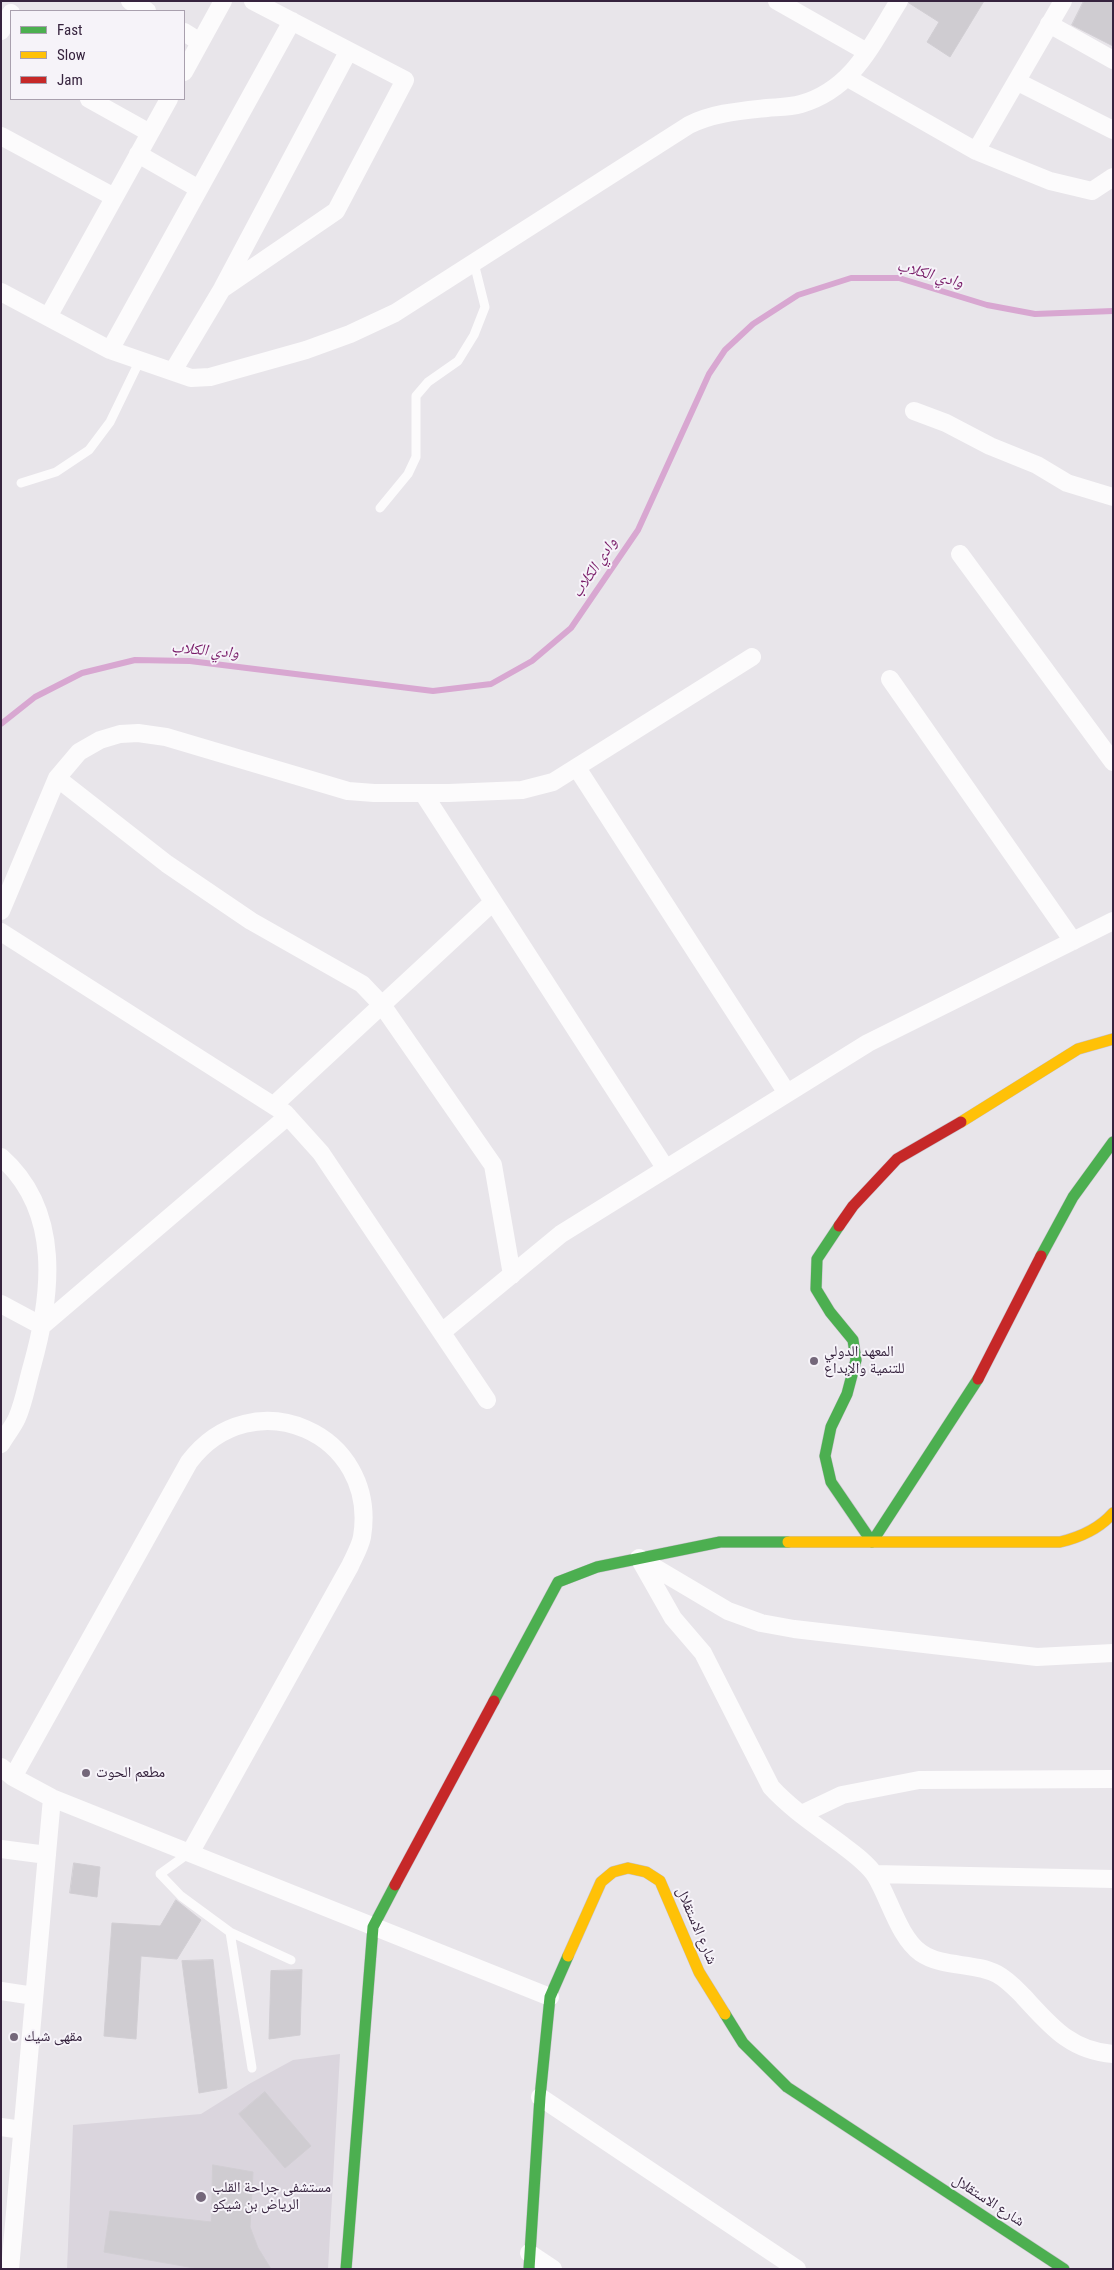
<!DOCTYPE html>
<meta charset="utf-8">
<style>
body{margin:0}
#map{position:relative;width:1114px;height:2270px;overflow:hidden;background:#e8e5ea;font-family:"Roboto Condensed",sans-serif}
canvas{display:block}
.frame{position:absolute;inset:0;border:2px solid #36233e;pointer-events:none}
.legend{position:absolute;left:10px;top:10px;width:175px;height:90px;box-sizing:border-box;background:#f6f3f9;border:1px solid #a9a0ae;margin:0;padding:6px 9px;list-style:none;font-size:15px;color:#36233e}
.legend li{display:flex;align-items:center;gap:10px;height:25px}
.legend b{width:25px;border:1px solid #a9a0ae}
</style>
<div id="map">
<canvas width="1114" height="2270"></canvas>
<div class="frame"></div>
<ul class="legend">
<li><b style="height:6px;background:#4caf50"></b>Fast</li>
<li><b style="height:6px;background:#ffc107"></b>Slow</li>
<li><b style="height:6px;background:#c62828"></b>Jam</li>
</ul>
</div>
<script>
const ctx = document.querySelector('canvas').getContext('2d');
ctx.lineJoin = 'round';
function fill(path, color) { ctx.fillStyle = color; ctx.fill(path, 'evenodd'); }
function strokePath(path, color, width, dash) { ctx.strokeStyle = color; ctx.lineWidth = width; ctx.lineCap = dash ? 'butt' : 'round'; ctx.setLineDash(dash || []); ctx.stroke(path); }
function drawText(font, color, halo, rows, align = 'center') {
  ctx.font = font + ' "Roboto Condensed","Noto Naskh Arabic",sans-serif'; ctx.lineWidth = 4; ctx.setLineDash([]); ctx.textBaseline = 'middle'; ctx.strokeStyle = halo; ctx.fillStyle = color; for (const [text, x, y, turn = 0] of rows) {
    ctx.save(); ctx.translate(x, y); ctx.rotate((+turn || 0) * Math.PI / 180); ctx.textAlign = isNaN(turn) ? turn : align; if (halo) ctx.strokeText(text, 0, 0); ctx.fillText(text, 0, 0); ctx.restore();
  }
}
const built = new Path2D(`
 M 340,2054 L 328,2269 L 67,2269 L 73,2125 L 201,2114 L 249,2084 L 293,2060 Z`);
const stream = new Path2D(`
 M 1,724 L 35,697 L 82,673 L 135,660 L 190,661 L 433,691 L 491,684 L 532,661 L 571,628 L 638,530 L 709,374 L 725,350 L 753,324 L 798,295 L 851,278 L 899,278 L 987,305 L 1035,314 L 1113,311`);
const building = new Path2D(`
 M 910,1 L 984,1 L 950,57 L 927,42 L 939,22 L 909,3 Z
 M 1084,1 L 1113,1 L 1113,46 L 1072,25 Z
 M 74,1863 L 100,1867 L 97,1897 L 70,1893 Z
 M 176,1900 L 201,1920 L 177,1959 L 141,1956 L 136,2039 L 104,2036 L 112,1923 L 160,1926 Z
 M 213,1960 L 227,2088 L 199,2093 L 182,1961 Z
 M 302,1970 L 300,2035 L 269,2039 L 271,1971 Z
 M 265,2092 L 311,2146 L 285,2168 L 239,2114 Z
 M 213,2165 L 253,2172 L 250,2227 L 258,2248 L 271,2269 L 200,2269 L 104,2252 L 110,2211 L 211,2222 Z`);
const lane = new Path2D(`
 M 21,483 L 56,472 L 89,450 L 110,422 L 140,360
 M 380,508 L 408,474 L 416,457 L 416,396 L 428,382 L 458,361 L 474,335 L 485,307 L 474,263
 M 189,1853 L 160,1874 L 181,1896 L 230,1932 L 252,2068
 M 230,1932 L 291,1960`);
const street = new Path2D(`
 M 130,1 L 147,11
 M 777,1 L 867,52
 M 1049,24 L 1113,60
 M 1,31 L 11,13
 M 184,32 L 200,42
 M 184,72 L 223,1
 M 848,78 L 976,151 L 1050,181 L 1092,191 L 1113,177
 M 1018,82 L 1113,130
 M 89,99 L 150,133
 M 1,136 L 114,197
 M 976,151 L 1063,1
 M 138,154 L 199,189
 M 222,289 L 336,211 L 405,80 L 253,1
 M 1,292 L 110,350 L 191,378 L 210,377 L 306,350 L 350,334 L 395,313 L 689,125 C 713,113 739,111 767,108 C 778,107 790,107 801,104 C 853,89 872,44 899,1
 M 48,317 L 169,99
 M 110,350 L 292,21
 M 173,371 L 222,289 L 348,52
 M 914,411 L 946,423 L 990,446 L 1037,465 L 1067,483 L 1113,497
 M 960,554 L 1113,762
 M 890,679 L 1073,941
 M 577,768 L 787,1093
 M 57,778 L 167,864 L 251,921 L 362,984 L 382,1005 L 493,1165 L 512,1275
 M 423,793 L 666,1169
 M 1,911 L 57,778 L 79,752 L 100,740 L 120,734 L 138,733 L 166,737 L 348,791 L 374,793 L 449,793 L 522,790 L 553,782 L 752,657
 M 1,932 L 285,1113 L 321,1153 L 487,1400
 M 274,1105 L 493,902
 M 1,1157 C 62,1211 52,1295 32,1366 C 27,1383 24,1402 17,1418 C 13,1427 6,1435 1,1444
 M 1,1304 L 42,1326 L 288,1116
 M 442,1332 L 561,1234 L 868,1043 L 1113,921
 M 639,1558 L 673,1618 L 703,1653 L 771,1787 C 791,1809 817,1826 841,1844 C 853,1853 867,1863 875,1875 C 889,1897 899,1938 921,1953 C 943,1968 974,1962 997,1974 C 1008,1980 1015,1988 1023,1996 C 1050,2025 1070,2051 1113,2054
 M 642,1560 L 728,1611 L 761,1623 L 794,1629 L 1037,1657 L 1113,1653
 M 1,1767 L 13,1777 L 52,1798 L 550,1997
 M 13,1777 L 189,1462 C 252,1378 379,1433 362,1537 C 360,1547 354,1557 350,1566 L 190,1853
 M 802,1814 L 842,1795 L 919,1780 L 1113,1779
 M 1,1849 L 47,1855
 M 874,1874 L 1113,1879
 M 1,1991 L 34,1996
 M 540,2097 L 797,2269
 M 1,2127 L 22,2130
 M 529,2253 L 553,2269
 M 10,2269 L 52,1798`);
const fast = new Path2D(`
 M 839,1226 L 817,1259 L 816,1289 L 830,1312 L 853,1340 L 856,1360 L 847,1394 L 831,1427 L 825,1456 L 831,1482 L 872,1542 L 978,1379
 M 1041,1256 L 1073,1197 L 1113,1142
 M 494,1701 L 558,1582 L 597,1567 L 720,1542 L 788,1542
 M 725,2014 L 743,2043 L 787,2087 L 1064,2269
 M 346,2269 L 373,1927 L 395,1885
 M 529,2269 L 540,2097 L 550,1997 L 568,1956`);
const slow = new Path2D(`
 M 961,1122 L 1078,1049 L 1113,1039
 M 788,1542 L 1060,1542 C 1081,1537 1099,1529 1113,1513
 M 568,1956 L 601,1882 L 613,1872 L 628,1868 L 646,1872 L 660,1881 L 699,1972 L 725,2014`);
const jam = new Path2D(`
 M 839,1226 L 853,1206 L 897,1159 L 961,1122
 M 978,1379 L 1041,1256
 M 395,1885 L 494,1701`);
const markers = [
 [814,1361,5,"#74677a"],
 [86,1773,5,"#74677a"],
 [14,2037,5,"#74677a"],
 [201,2197,6,"#74677a"]
];
const poiNames = [
 ["المعهد الدولي",824,1352],
 ["للتنمية والإبداع",824,1369],
 ["مطعم الحوت",96,1773],
 ["مقهى شيك",24,2037],
 ["مستشفى جراحة القلب",212,2188],
 ["الرياض بن شيكو",212,2205]
];
const streetNames = [
 ["شارع الاستقلال",696,1926,67],
 ["شارع الاستقلال",988,2201,33]
];
const waterNames = [
 ["وادي الكلاب",930,275,15],
 ["وادي الكلاب",595,568,-56],
 ["وادي الكلاب",205,651,5]
];
fill(built, '#dad5dd');
strokePath(stream, '#d8a7d1', 6);
fill(building, '#cfccd1');
strokePath(building, '#d1ced3', 1);
strokePath(fast, '#c6c1ca', 12);
strokePath(slow, '#c6c1ca', 12);
strokePath(jam, '#c6c1ca', 12);
strokePath(lane, '#fcfbfc', 9);
strokePath(street, '#fcfbfc', 18);
strokePath(fast, '#4caf50', 11);
strokePath(slow, '#ffc107', 11);
strokePath(jam, '#c62828', 11);
for (const [x, y, r, color] of markers) { const dot = new Path2D(); dot.arc(x, y, r, 0, 2 * Math.PI); ctx.fillStyle = color; ctx.fill(dot); strokePath(dot, '#f6f3f9', 2); }
drawText('15px', '#36233e', '#f6f3f9', poiNames, 'left');
drawText('15px', '#36233e', '#f6f3f9', streetNames);
drawText('italic 16px', '#791d69', '#f6f3f9', waterNames);
</script>
